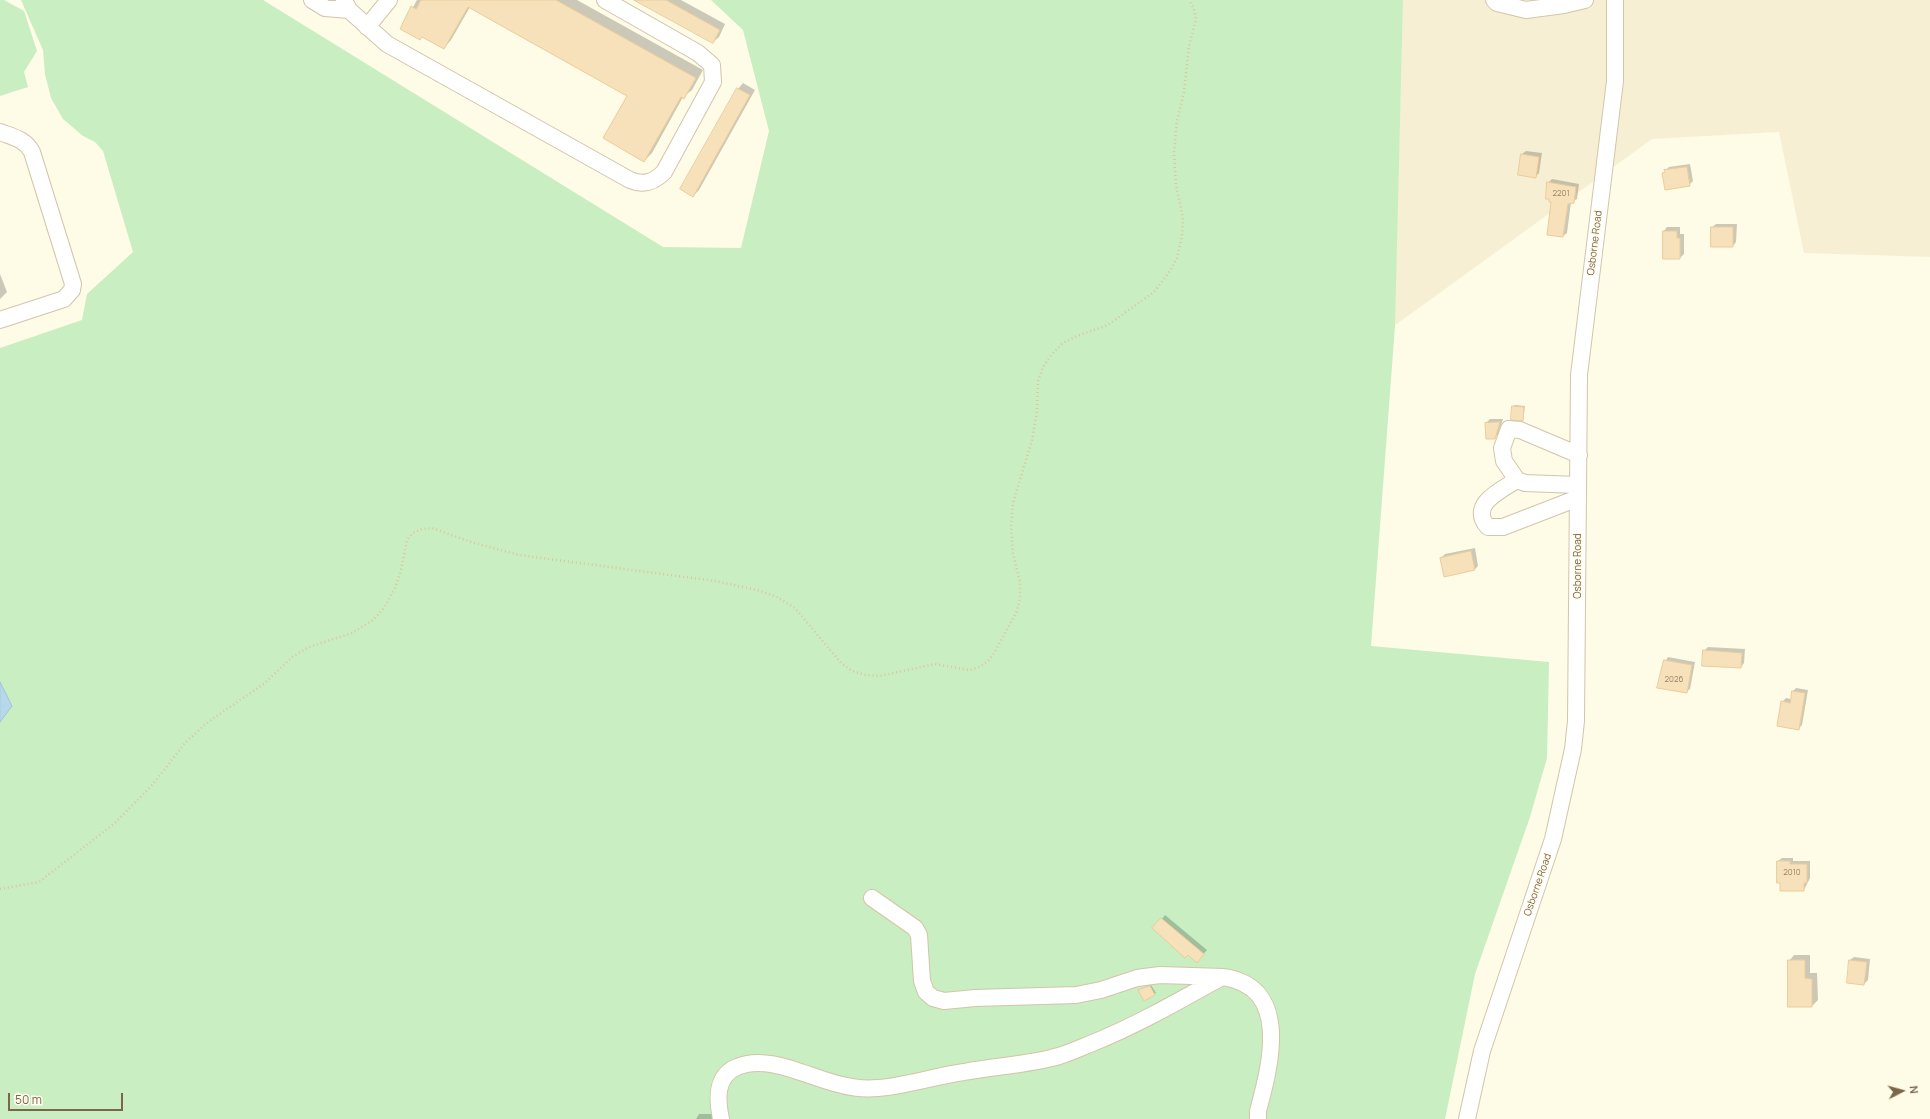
<!DOCTYPE html>
<style>
body{margin:0}
#map{position:relative;width:1930px;height:1119px;overflow:hidden;background:#fefbe6;font-family:Manrope,sans-serif}
canvas{display:block}
.north{position:absolute;left:1882px;top:1071px;width:40px;height:40px;-webkit-text-stroke:3px #fffcee;paint-order:stroke;rotate:84deg;font-size:11px;font-weight:700;line-height:16px;text-align:center;color:#7b6647}
.north::after{content:'';display:block;margin:auto;width:14px;height:18px;background:#7b6647;clip-path:polygon(50% 0,100% 100%,50% 72%,0 100%)}
.scale{position:absolute;left:8px;top:1093px;width:115px;height:18px;box-sizing:border-box;border:2px solid #7b6647;border-top:0;padding-left:5px;font-size:12px;line-height:14px;white-space:nowrap;color:#7b6647;-webkit-text-stroke:3px #fffcee;paint-order:stroke}
</style>
<div id="map">
<canvas width="1930" height="1119"></canvas>
<div class="north">N</div>
<div class="scale">50 m</div>
</div>
<script>
const ctx = document.querySelector('canvas').getContext('2d');
ctx.lineJoin = 'round';
function fill(path, color) { ctx.fillStyle = color; ctx.fill(path, 'evenodd'); }
function strokePath(path, color, width, dash) { ctx.strokeStyle = color; ctx.lineWidth = width; ctx.lineCap = dash ? 'butt' : 'round'; ctx.setLineDash(dash || []); ctx.stroke(path); }
function drawText(font, color, halo, rows, align = 'center') {
  ctx.font = font + ' Manrope,sans-serif'; ctx.lineWidth = 3; ctx.setLineDash([]); ctx.textBaseline = 'middle'; ctx.strokeStyle = halo; ctx.fillStyle = color; for (const [text, x, y, turn = 0] of rows) {
    ctx.save(); ctx.translate(x, y); ctx.rotate((+turn || 0) * Math.PI / 180); ctx.textAlign = isNaN(turn) ? turn : align; if (halo) ctx.strokeText(text, 0, 0); ctx.fillText(text, 0, 0); ctx.restore();
  }
}
const residential = new Path2D(`
 M 1403,0 L 1930,0 L 1930,257 L 1804,253 L 1779,132 L 1652,139 L 1394,326 Z`);
const green = new Path2D(`
 M 0,0 L 4,0 L 24,11 L 37,51 L 24,72 L 28,87 L 0,96 Z
 M 21,0 L 263,0 L 663,247 L 741,248 L 769,131 L 743,30 L 711,0 L 1403,0 L 1395,326 L 1371,646 L 1549,662 L 1547,758 L 1530,817 L 1475,974 L 1445,1119 L 0,1119 L 0,348 L 82,320 L 87,294 L 133,252 L 103,151 L 95,142 L 83,136 L 63,119 L 51,98 L 45,74 L 43,50 Z`);
const water = new Path2D(`
 M 0,682 L 12,706 L 0,722 Z`);
const shadow = new Path2D(`
 M 417,0 L 577,0 L 703,70 L 692,90 L 683,97 L 652,153 L 644,161 L 628,95 L 470,7 L 451,40 L 444,48 L 423,36 L 420,39 L 401,29 Z
 M 636,0 L 681,0 L 725,24 L 719,37 L 713,42 Z
 M 743,83 L 755,90 L 699,190 L 693,196 L 738,89 Z
 M 1526,151 L 1542,153 L 1539,173 L 1535,177 L 1522,154 Z
 M 1690,164 L 1693,181 L 1689,185 L 1663,173 L 1669,167 Z
 M 1552,179 L 1579,184 L 1577,199 L 1571,202 L 1567,233 L 1563,236 L 1548,183 Z
 M 1716,224 L 1737,224 L 1736,242 L 1733,246 L 1712,227 Z
 M 1667,227 L 1680,227 L 1680,234 L 1684,234 L 1684,254 L 1680,258 L 1664,258 L 1664,231 Z
 M 0,274 L 7,292 L 0,299 Z
 M 1515,405 L 1525,406 L 1523,420 L 1513,407 Z
 M 1490,419 L 1503,419 L 1498,434 L 1495,438 L 1486,423 Z
 M 1475,548 L 1478,566 L 1475,569 L 1441,558 L 1445,554 Z
 M 1708,647 L 1745,649 L 1744,663 L 1741,667 L 1704,651 Z
 M 1668,657 L 1695,662 L 1690,689 L 1686,692 L 1658,687 L 1662,667 Z
 M 1796,688 L 1808,690 L 1802,725 L 1799,728 L 1782,702 L 1786,698 L 1791,699 L 1792,692 Z
 M 1782,858 L 1793,858 L 1793,861 L 1810,861 L 1810,878 L 1804,890 L 1778,861 Z
 M 1165,915 L 1207,950 L 1200,958 L 1162,919 Z
 M 1794,955 L 1810,955 L 1810,973 L 1817,973 L 1818,1000 L 1812,1006 L 1789,961 Z
 M 1854,957 L 1870,959 L 1868,980 L 1864,984 L 1848,982 L 1850,960 Z
 M 1151,985 L 1156,993 L 1154,994 L 1139,990 Z
 M 699,1114 L 715,1114 L 717,1119 L 696,1119 Z`);
const building = new Path2D(`
 M 421,0 L 556,0 L 696,78 L 684,99 L 681,97 L 644,162 L 603,138 L 627,96 L 468,7 L 444,49 L 422,37 L 420,40 L 400,29 L 411,6 L 416,9 Z
 M 634,0 L 666,0 L 720,30 L 713,43 Z
 M 737,88 L 750,95 L 693,197 L 680,189 Z
 M 1521,154 L 1539,157 L 1536,178 L 1518,175 Z
 M 1687,167 L 1690,186 L 1665,190 L 1662,173 L 1665,172 L 1664,170 Z
 M 1547,182 L 1576,187 L 1574,203 L 1568,204 L 1563,237 L 1547,235 L 1551,202 L 1549,202 L 1549,199 L 1546,199 Z
 M 1711,227 L 1733,227 L 1733,247 L 1711,247 Z
 M 1663,231 L 1677,231 L 1677,238 L 1680,238 L 1680,259 L 1663,259 Z
 M 1512,406 L 1524,407 L 1523,421 L 1511,420 Z
 M 1500,422 L 1495,439 L 1486,439 L 1485,423 Z
 M 1471,551 L 1475,570 L 1444,577 L 1440,558 Z
 M 1703,650 L 1742,653 L 1741,668 L 1702,666 Z
 M 1664,660 L 1692,665 L 1687,693 L 1657,688 Z
 M 1792,691 L 1805,693 L 1799,730 L 1777,726 L 1781,701 L 1790,703 Z
 M 1777,861 L 1790,861 L 1790,864 L 1807,864 L 1807,883 L 1804,883 L 1804,891 L 1780,891 L 1780,883 L 1777,883 Z
 M 1161,918 L 1204,954 L 1197,963 L 1188,955 L 1185,958 L 1152,928 Z
 M 1788,960 L 1805,960 L 1805,978 L 1812,979 L 1812,1007 L 1788,1007 Z
 M 1849,960 L 1867,962 L 1864,985 L 1847,983 Z
 M 1150,986 L 1155,995 L 1144,1001 L 1138,990 Z`);
const path = new Path2D(`
 M 0,889 L 39,882 L 115,823 L 153,784 L 185,743 L 208,722 L 265,683 L 292,657 L 309,647 L 352,633 L 373,620 L 384,608 L 395,588 L 401,570 L 407,540 L 413,533 L 422,529 L 432,528 L 471,542 L 519,555 L 715,581 L 757,590 L 777,597 L 795,608 L 841,663 L 852,671 L 866,675 L 880,676 L 935,664 L 968,670 L 977,668 L 987,662 L 993,655 L 1017,611 L 1020,597 L 1020,582 L 1013,554 L 1011,526 L 1013,503 L 1032,440 L 1037,411 L 1038,381 L 1043,367 L 1052,354 L 1063,343 L 1077,336 L 1108,325 L 1154,292 L 1170,271 L 1177,258 L 1182,236 L 1183,218 L 1176,185 L 1174,153 L 1177,121 L 1184,92 L 1189,46 L 1196,19 L 1194,9 L 1189,0`);
const minor = new Path2D(`
 M 312,0 L 325,8 L 349,10
 M 344,0 L 349,10 L 387,44 L 630,180 C 644,186 654,182 664,172 L 713,82 L 712,65 L 698,53 L 605,0
 M 1494,0 L 1497,3 L 1526,10 L 1564,5 L 1585,0
 M 367,27 L 389,0
 M 0,132 C 13,137 25,139 32,152 L 73,284 L 72,290 L 64,299 L 0,320
 M 1517,480 C 1501,490 1468,505 1488,527 L 1503,527 L 1578,498
 M 1578,485 L 1525,483 L 1517,480 L 1504,461 L 1502,448 L 1509,429 L 1520,430 L 1579,455
 M 872,898 L 915,928 L 919,935 L 922,981 L 926,992 L 933,998 L 944,1001 L 975,998 L 1076,995 L 1101,990 L 1137,978 L 1160,975 L 1223,977 C 1292,987 1270,1066 1258,1111 L 1258,1119
 M 721,1119 C 717,1100 715,1076 737,1067 C 769,1053 811,1079 842,1085 C 853,1088 866,1089 878,1088 C 906,1086 935,1076 964,1072 C 995,1066 1028,1065 1059,1056 C 1069,1053 1080,1048 1090,1044 C 1135,1026 1179,1001 1222,977
 M 1467,1119 L 1482,1051 L 1553,839 L 1573,749 L 1576,721 L 1579,375 L 1615,81 L 1615,0`);
const numberNames = [
 ["2201",1561,194],
 ["2026",1674,680],
 ["2010",1792,873]
];
const streetNames = [
 ["Osborne Road",1595,243,-83],
 ["Osborne Road",1578,566,-90],
 ["Osborne Road",1538,885,-71]
];
fill(residential, '#f7efd3');
fill(green, '#c9eec2');
fill(water, '#b8d7ea');
strokePath(water, '#9dc4dd', 1);
fill(shadow, '#0003');
fill(building, '#f7e1bb');
strokePath(building, '#ebcc99', 1);
strokePath(minor, '#d2c5aa', 18);
strokePath(path, '#dcc59d', 2.5, [1, 3]);
strokePath(minor, '#fff', 16);
drawText('8px', '#9a8564', null, numberNames);
drawText('10px', '#7b6647', '#fffcee', streetNames);
</script>
